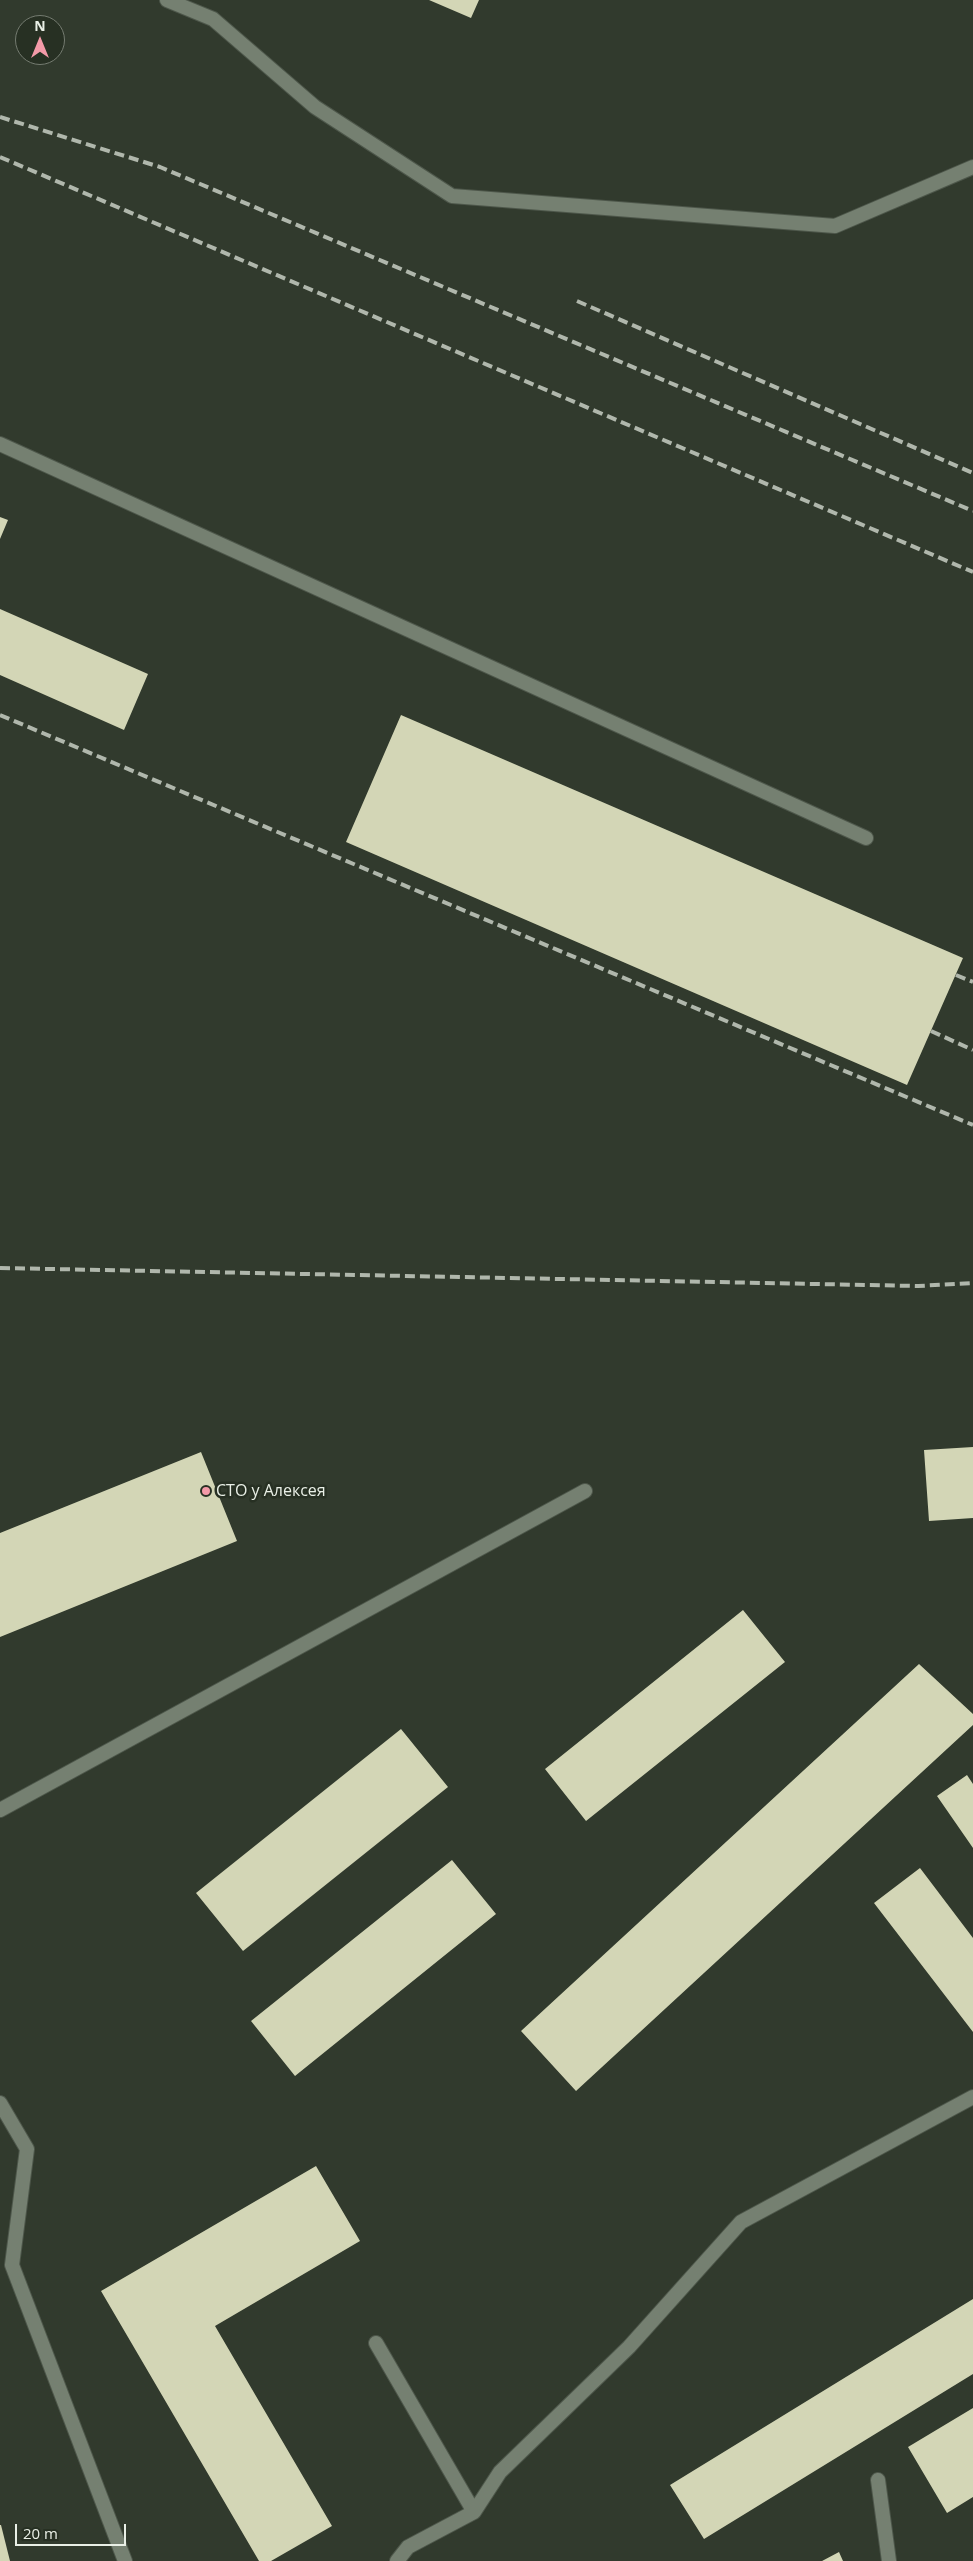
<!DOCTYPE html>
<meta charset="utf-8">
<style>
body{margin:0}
#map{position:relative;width:973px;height:2561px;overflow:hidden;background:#313a2d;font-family:"Open Sans",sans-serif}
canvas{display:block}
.north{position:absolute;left:15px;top:15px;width:50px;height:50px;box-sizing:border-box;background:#273023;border:1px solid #757c71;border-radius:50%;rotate:0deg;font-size:14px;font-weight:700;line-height:20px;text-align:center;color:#e9efe6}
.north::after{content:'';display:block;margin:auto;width:18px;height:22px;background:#f39aa8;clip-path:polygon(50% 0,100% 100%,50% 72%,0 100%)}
.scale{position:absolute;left:15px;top:2524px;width:111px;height:22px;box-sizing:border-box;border:2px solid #e9efe6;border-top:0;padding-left:6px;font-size:15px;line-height:18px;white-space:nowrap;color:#e9efe6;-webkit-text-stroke:4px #273023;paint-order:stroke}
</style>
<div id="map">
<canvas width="973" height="2561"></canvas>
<div class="north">N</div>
<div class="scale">20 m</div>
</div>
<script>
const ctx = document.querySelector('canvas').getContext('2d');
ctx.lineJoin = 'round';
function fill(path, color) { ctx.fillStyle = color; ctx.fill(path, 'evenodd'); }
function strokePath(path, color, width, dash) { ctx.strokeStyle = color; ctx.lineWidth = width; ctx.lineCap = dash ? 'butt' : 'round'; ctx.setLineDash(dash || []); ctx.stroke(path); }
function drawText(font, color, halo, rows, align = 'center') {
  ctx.font = font + ' "Open Sans",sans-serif'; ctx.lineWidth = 5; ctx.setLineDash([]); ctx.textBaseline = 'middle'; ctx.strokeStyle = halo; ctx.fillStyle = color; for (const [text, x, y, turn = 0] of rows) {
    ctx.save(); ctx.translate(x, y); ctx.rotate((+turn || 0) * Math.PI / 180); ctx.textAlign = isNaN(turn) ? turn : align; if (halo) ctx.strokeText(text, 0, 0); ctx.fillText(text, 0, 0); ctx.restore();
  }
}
const building = new Path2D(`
 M 429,0 L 479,0 L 471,18 Z
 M 0,517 L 8,520 L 0,539 Z
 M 0,609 L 148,674 L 124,730 L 0,675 Z
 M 401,715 L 963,958 L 907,1085 L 346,842 Z
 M 973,1447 L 973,1518 L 929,1521 L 924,1450 Z
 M 201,1452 L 237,1541 L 0,1637 L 0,1533 Z
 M 743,1610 L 785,1662 L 586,1821 L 545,1769 Z
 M 919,1664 L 973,1714 L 973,1725 L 576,2091 L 521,2031 Z
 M 401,1729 L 448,1787 L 243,1951 L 196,1893 Z
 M 967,1775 L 973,1784 L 973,1848 L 937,1796 Z
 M 452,1860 L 496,1914 L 295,2076 L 251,2021 Z
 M 920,1868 L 973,1938 L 973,2032 L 874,1903 Z
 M 316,2166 L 360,2241 L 215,2326 L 332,2526 L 271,2561 L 259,2561 L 101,2291 Z
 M 973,2299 L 973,2374 L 704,2539 L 670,2485 Z
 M 973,2408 L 973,2497 L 947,2513 L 908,2447 Z
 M 0,2525 L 1,2525 L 10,2561 L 0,2561 Z
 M 839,2552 L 843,2561 L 822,2561 Z`);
const service = new Path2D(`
 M 167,0 L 213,19 L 315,107 L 452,196 L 835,226 L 973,167
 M 0,444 L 866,838
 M 0,1810 L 585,1491
 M 0,2103 L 27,2149 L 12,2265 L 125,2561
 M 376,2343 L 474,2512
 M 878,2480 L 889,2561
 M 397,2561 L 408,2547 L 474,2512 L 500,2472 L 629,2347 L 741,2222 L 973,2097`);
const rail = new Path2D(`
 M 0,117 L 160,167 L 973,511
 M 0,157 L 973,572
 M 577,301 L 973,473
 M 0,715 L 973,1125
 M 956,975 L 973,982
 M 931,1031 L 973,1050
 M 0,1268 L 918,1286 L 973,1283`);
const markers = [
 [206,1491,5,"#f39aa8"]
];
const poiNames = [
 ["СТО у Алексея",216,1491]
];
fill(building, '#d3d6b6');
strokePath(service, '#4e574b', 16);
strokePath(service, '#758071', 14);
strokePath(rail, '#b0b7ac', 4, [10, 5]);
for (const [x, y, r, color] of markers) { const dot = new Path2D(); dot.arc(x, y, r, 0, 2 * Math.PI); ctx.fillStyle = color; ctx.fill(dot); strokePath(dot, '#273023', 2); }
drawText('16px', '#e9efe6', '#273023', poiNames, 'left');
</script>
